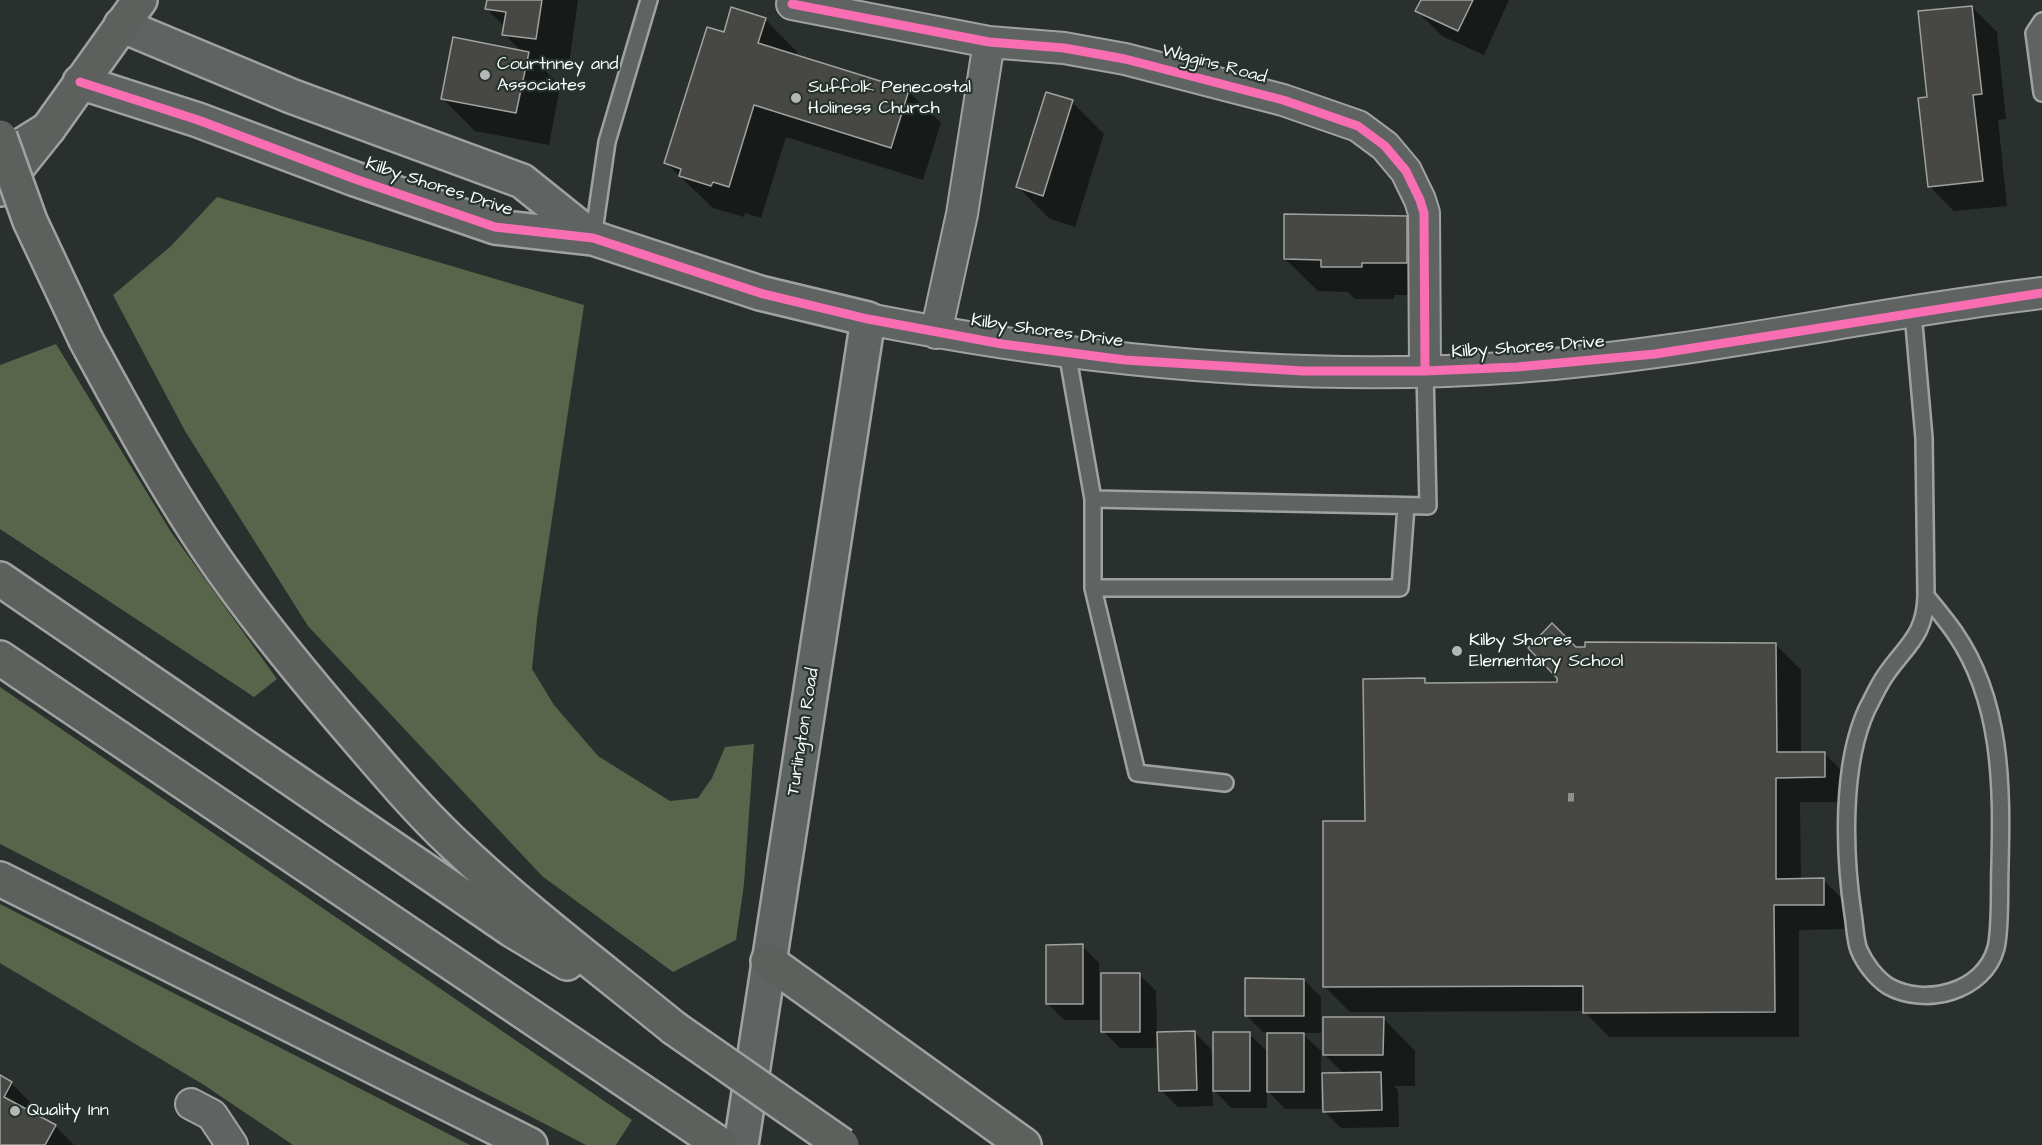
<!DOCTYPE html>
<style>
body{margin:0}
canvas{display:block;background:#29302d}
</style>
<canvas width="2042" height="1145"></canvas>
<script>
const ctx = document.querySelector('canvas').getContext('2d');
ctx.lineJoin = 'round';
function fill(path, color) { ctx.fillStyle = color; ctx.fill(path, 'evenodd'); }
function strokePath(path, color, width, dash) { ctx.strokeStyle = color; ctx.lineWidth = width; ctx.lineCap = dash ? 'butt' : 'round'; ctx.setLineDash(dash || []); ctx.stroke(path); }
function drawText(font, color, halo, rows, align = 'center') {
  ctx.font = font + ' "Architects Daughter",sans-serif'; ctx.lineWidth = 4.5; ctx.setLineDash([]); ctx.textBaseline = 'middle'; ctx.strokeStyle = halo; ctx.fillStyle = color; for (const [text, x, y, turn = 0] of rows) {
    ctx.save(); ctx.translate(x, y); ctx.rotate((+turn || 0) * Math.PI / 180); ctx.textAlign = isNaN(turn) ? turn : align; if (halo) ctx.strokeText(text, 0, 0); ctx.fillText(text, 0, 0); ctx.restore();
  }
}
const green = new Path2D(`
 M 217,197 L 584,305 L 537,619 L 532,669 L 554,705 L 598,756 L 670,801 L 698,798 L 712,778 L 725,747 L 754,744 L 744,884 L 736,940 L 673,972 L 542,876 L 308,626 L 185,431 L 113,295 L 170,247 Z
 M 56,344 L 171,532 L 277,679 L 254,697 L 0,529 L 0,365 Z
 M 0,687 L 632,1120 L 616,1145 L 586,1145 L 0,844 Z
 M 0,904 L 470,1145 L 293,1145 L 204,1085 L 0,963 Z`);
const shadow = new Path2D(`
 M 488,0 L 578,0 L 568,71 L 542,67 L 560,86 L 549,145 L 475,131 L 442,98 L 522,52 L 504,34 L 505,27 L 487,9 Z
 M 1422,0 L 1509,0 L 1484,55 L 1442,36 L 1417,11 Z
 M 1972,7 L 1997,32 L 2006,119 L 1998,120 L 2007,206 L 1954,211 L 1929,186 L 1929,98 Z
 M 765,19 L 797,52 L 796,56 L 908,91 L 941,123 L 923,180 L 786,137 L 761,218 L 745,213 L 744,217 L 713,208 L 666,163 L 725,34 Z
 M 1072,102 L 1104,134 L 1075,227 L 1050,219 L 1018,187 Z
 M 1407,217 L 1439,249 L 1438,295 L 1394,295 L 1394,299 L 1355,299 L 1348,292 L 1318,291 L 1285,259 Z
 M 1776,645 L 1801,670 L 1801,754 L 1825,754 L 1850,779 L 1850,802 L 1800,802 L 1801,880 L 1823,880 L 1849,905 L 1849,929 L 1799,930 L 1799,1037 L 1609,1037 L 1584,1011 L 1350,1012 L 1325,987 L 1367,822 L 1424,680 L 1429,685 L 1558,684 L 1575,649 Z
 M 1082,946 L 1099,963 L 1099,1020 L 1064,1020 L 1047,1003 Z
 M 1139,974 L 1156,991 L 1157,1034 L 1194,1032 L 1211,1049 L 1212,1060 L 1214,1060 L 1249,1034 L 1269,1053 L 1269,1032 L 1263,1032 L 1246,1015 L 1304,980 L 1321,997 L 1321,1033 L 1302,1033 L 1321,1051 L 1321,1075 L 1344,1074 L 1324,1054 L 1383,1018 L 1415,1051 L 1415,1086 L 1394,1086 L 1398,1090 L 1399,1127 L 1341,1128 L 1324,1111 L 1323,1083 L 1321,1083 L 1321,1109 L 1285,1109 L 1267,1090 L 1267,1108 L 1231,1108 L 1212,1088 L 1213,1106 L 1178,1107 L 1161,1090 L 1159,1048 L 1120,1048 L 1103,1031 Z
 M 0,1077 L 11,1083 L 36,1108 L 33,1114 L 55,1126 L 74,1145 L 0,1145 Z`);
const building = new Path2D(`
 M 487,0 L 542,0 L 536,39 L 502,35 L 506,12 L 485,9 Z
 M 1421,0 L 1473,0 L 1458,31 L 1415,11 Z
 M 1972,6 L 1982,94 L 1973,95 L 1983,181 L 1928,187 L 1918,98 L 1927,97 L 1918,11 Z
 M 731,7 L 766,18 L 758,43 L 909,90 L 891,148 L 754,105 L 729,187 L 713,182 L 711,186 L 679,176 L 681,169 L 664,163 L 707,27 L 724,32 Z
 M 453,37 L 529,52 L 516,113 L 441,99 Z
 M 1046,92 L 1073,100 L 1043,196 L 1016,187 Z
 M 1284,214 L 1407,216 L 1407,263 L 1362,263 L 1362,267 L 1321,267 L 1321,260 L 1284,259 Z
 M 1552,623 L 1576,647 L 1585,647 L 1585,642 L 1776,643 L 1777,752 L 1825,752 L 1825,777 L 1776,778 L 1776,879 L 1824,878 L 1824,905 L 1774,905 L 1775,1012 L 1583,1013 L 1583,986 L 1323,987 L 1323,821 L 1365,821 L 1363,679 L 1425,678 L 1425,683 L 1557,682 L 1557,678 L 1528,648 Z
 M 1083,944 L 1083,1004 L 1046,1004 L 1046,945 Z
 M 1101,973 L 1140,973 L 1140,1032 L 1101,1032 Z
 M 1245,978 L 1304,979 L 1304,1016 L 1245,1016 Z
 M 1323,1017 L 1384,1017 L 1383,1055 L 1323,1055 Z
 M 1195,1031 L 1197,1090 L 1159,1091 L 1157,1032 Z
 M 1213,1032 L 1250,1032 L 1250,1091 L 1213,1091 Z
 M 1267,1033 L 1304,1033 L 1304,1092 L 1267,1092 Z
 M 1381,1072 L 1382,1110 L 1323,1112 L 1322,1073 Z
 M 0,1075 L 12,1082 L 4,1097 L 56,1125 L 45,1145 L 0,1145 Z`);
const lane = new Path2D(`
 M 2042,21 L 2034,33 L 2042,93
 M 593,238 L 607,142 L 649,0
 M 1913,313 L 1924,438 L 1926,596
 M 1067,352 L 1093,499 L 1428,506 L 1425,371
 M 1093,499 L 1093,588 L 1137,773 L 1225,783
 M 1093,588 L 1400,588 L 1406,506
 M 1926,596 C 1936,608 1946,620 1955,633 C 2002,701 2002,786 2000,865 C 1999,888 2001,927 1996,948 C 1984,992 1925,1007 1888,986 C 1876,978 1865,964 1859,950 C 1855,940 1855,925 1853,914 C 1844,854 1841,765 1867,709 C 1873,698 1878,686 1885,676 C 1905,646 1925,637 1926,596 Z`);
const street = new Path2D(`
 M 792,4 L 989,42 L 1064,48 L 1125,59 L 1283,100 L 1358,126 L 1385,146 L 1406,171 L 1420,200 L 1424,213 L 1425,371
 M 868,319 C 1081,361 1302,383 1518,367 C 1695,354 1867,314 2042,293
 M 936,333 L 962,214 L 989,42
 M 191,1104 L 212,1115 L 232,1145`);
const secondary = new Path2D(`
 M 121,25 L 291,96 L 522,181 L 593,238
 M 80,82 L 198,120 L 355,179 L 495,227 L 593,238 L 760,293 L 868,319 L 741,1145`);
const primary = new Path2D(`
 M 0,189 L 48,129 L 140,0`);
const highway = new Path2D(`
 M 0,159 L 48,129
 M 86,340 C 129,419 172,499 224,572 C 265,630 310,684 356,737 C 387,773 418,810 452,842 C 522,909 599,967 674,1028
 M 0,579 L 512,930 L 567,963
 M 0,658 L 721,1145
 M 0,879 L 530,1145
 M 768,961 L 1024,1145`);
const highwayBridge = new Path2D(`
 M 0,137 L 30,221 L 86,340
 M 674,1028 L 842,1145`);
const cycleway = new Path2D(`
 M 792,4 L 989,42 L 1064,48 L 1125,59 L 1283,100 L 1358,126 L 1385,146 L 1406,171 L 1420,200 L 1424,213 L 1425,371
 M 80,82 L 198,120 L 355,179 L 495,227 L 593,238 L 760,293 L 868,319 L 1002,344 L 1125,360 L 1303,371 L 1425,371 L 1517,367 L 1655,354 L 2042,293`);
const markers = [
 [485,75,6,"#b4b7b6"],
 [796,98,6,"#b4b7b6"],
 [1457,651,6,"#b4b7b6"],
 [15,1111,6,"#b4b7b6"]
];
const numberNames = [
 ["111",1571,799]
];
const poiNames = [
 ["Courtnney and",497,65],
 ["Associates",497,86],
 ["Suffolk Penecostal",808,88],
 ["Holiness Church",808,109],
 ["Kilby Shores",1469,641],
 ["Elementary School",1469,662],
 ["Quality Inn",27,1111]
];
const streetNames = [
 ["Wiggins Road",1214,65,15],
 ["Kilby Shores Drive",439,188,18],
 ["Kilby Shores Drive",1047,332,8],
 ["Kilby Shores Drive",1528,348,-4],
 ["Turlington Road",804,732,-81]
];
fill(green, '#59654a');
fill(shadow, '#0007');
fill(building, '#474844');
strokePath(building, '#9fa2a0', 1.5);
strokePath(lane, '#9fa2a0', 20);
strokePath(street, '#9fa2a0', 34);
strokePath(secondary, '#9fa2a0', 38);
strokePath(primary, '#9fa2a0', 38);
strokePath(highway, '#9fa2a0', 38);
strokePath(lane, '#5f6362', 15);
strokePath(street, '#5f6362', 30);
strokePath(secondary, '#5f6362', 33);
strokePath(primary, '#5e605d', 33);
strokePath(highway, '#5e605d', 33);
strokePath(highwayBridge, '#9fa2a0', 38, []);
strokePath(highwayBridge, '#5e605d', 33);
strokePath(cycleway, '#f96db3', 9);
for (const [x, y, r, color] of markers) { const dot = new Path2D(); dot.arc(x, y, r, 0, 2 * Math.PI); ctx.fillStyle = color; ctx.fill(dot); strokePath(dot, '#26332d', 2); }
drawText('15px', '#d1d1d0', null, numberNames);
drawText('18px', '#fff', '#26332d', poiNames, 'left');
drawText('18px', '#fff', '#26332d', streetNames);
</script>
